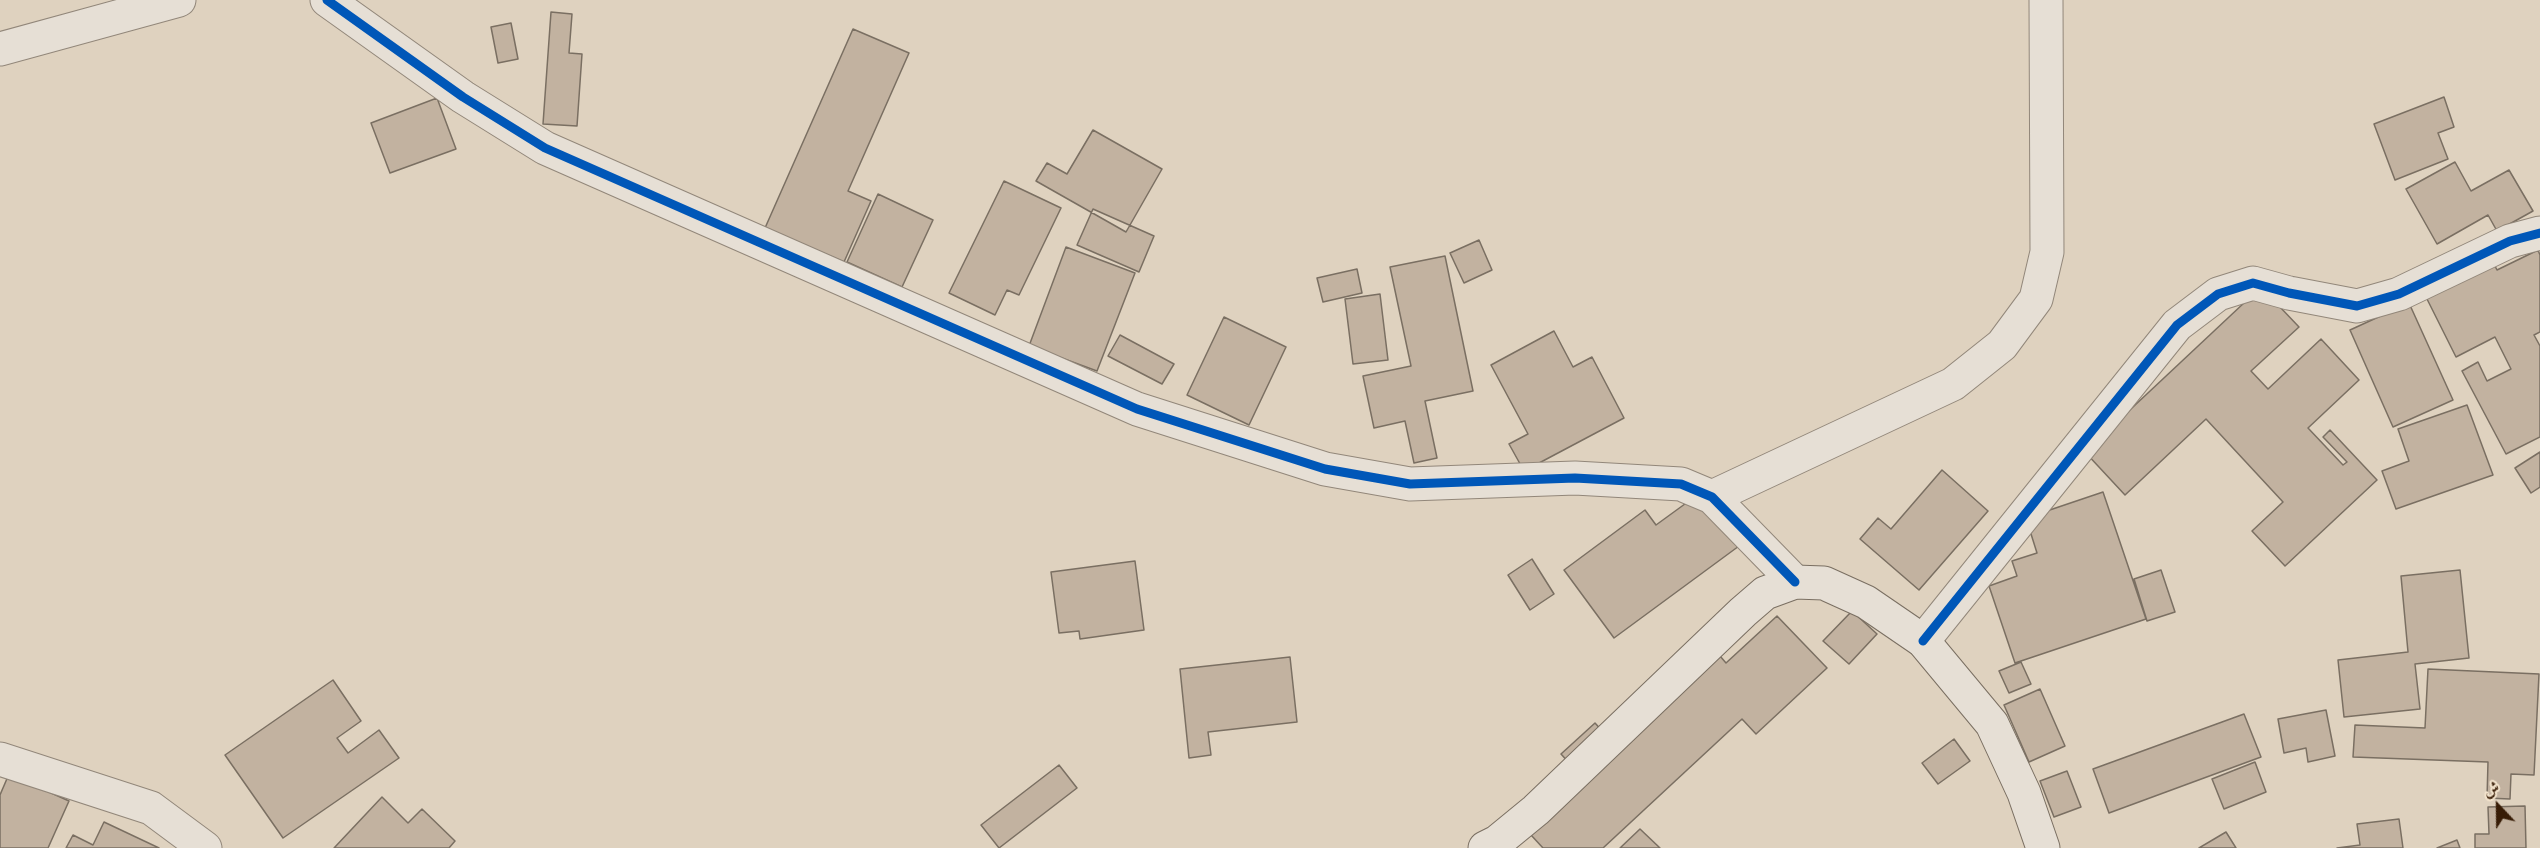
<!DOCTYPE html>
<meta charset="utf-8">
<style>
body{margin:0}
#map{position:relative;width:2540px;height:848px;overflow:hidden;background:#dfd2bf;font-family:"IM FELL French Canon",Amiri,serif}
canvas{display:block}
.north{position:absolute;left:2468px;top:776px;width:60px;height:60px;-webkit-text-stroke:4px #f3e4cd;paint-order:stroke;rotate:338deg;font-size:16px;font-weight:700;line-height:24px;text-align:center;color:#371c06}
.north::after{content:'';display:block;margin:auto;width:21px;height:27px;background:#371c06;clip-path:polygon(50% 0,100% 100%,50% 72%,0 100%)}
</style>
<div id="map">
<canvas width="2540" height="848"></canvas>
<div class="north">ش</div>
</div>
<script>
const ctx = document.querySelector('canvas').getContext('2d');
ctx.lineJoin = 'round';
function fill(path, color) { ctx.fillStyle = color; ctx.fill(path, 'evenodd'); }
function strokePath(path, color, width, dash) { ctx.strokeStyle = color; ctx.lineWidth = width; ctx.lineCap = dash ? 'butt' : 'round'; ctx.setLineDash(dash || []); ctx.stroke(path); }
const building = new Path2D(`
 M 551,12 L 572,14 L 569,53 L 582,54 L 577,126 L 543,124 Z
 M 511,23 L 518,59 L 498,63 L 491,27 Z
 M 853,29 L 909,53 L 848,191 L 871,201 L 844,262 L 765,228 Z
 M 2444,97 L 2454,127 L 2438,133 L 2448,159 L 2395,180 L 2374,124 Z
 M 437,98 L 456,149 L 390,173 L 371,123 Z
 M 1093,130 L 1162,169 L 1126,232 L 1036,181 L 1047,163 L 1067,174 Z
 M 2455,162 L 2471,191 L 2509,170 L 2533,211 L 2497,231 L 2488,215 L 2437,244 L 2406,189 Z
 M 1004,181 L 1061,208 L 1019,295 L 1007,290 L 995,315 L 949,293 Z
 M 878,194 L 933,220 L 902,287 L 847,262 Z
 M 1093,209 L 1154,236 L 1139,272 L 1077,245 Z
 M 1479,240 L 1492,270 L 1464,283 L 1450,253 Z
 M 1066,247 L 1135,273 L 1097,371 L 1029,346 Z
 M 2538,250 L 2540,255 L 2540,332 L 2534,335 L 2540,346 L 2540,437 L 2506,454 L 2462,371 L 2478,362 L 2487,381 L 2511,369 L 2495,337 L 2456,357 L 2422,289 L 2490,256 L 2497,270 Z
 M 1445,256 L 1473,391 L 1425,401 L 1437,458 L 1414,463 L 1405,421 L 1374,428 L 1363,376 L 1411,366 L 1390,267 Z
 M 1357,269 L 1362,293 L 1323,302 L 1317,278 Z
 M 2261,287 L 2299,327 L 2251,371 L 2268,389 L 2321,339 L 2359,380 L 2308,428 L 2343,465 L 2347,462 L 2323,437 L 2330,430 L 2377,480 L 2285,566 L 2252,531 L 2283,502 L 2206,419 L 2125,495 L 2085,452 Z
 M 1380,294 L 1388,360 L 1353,364 L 1345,299 Z
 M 2409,303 L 2453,400 L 2393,427 L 2350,330 Z
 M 1224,317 L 1286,347 L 1249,425 L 1187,395 Z
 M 1554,331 L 1573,367 L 1592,357 L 1624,418 L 1524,471 L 1509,444 L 1528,434 L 1491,365 Z
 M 1120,335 L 1174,364 L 1162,384 L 1108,356 Z
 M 2467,405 L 2493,475 L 2396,509 L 2382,471 L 2409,461 L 2398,429 Z
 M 2540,452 L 2540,487 L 2531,493 L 2515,468 Z
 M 1942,470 L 1988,511 L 1919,590 L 1860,539 L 1878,518 L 1891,529 Z
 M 2103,492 L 2146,619 L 2015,663 L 1989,586 L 2017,576 L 2012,561 L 2037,553 L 2026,518 Z
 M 1700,493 L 1739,546 L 1614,638 L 1564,570 L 1645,510 L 1656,525 Z
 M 1532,559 L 1554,594 L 1530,610 L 1508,575 Z
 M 1135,561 L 1144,630 L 1080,639 L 1079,631 L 1059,633 L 1051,572 Z
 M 2161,570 L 2175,612 L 2147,621 L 2134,579 Z
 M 2460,570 L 2469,658 L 2415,664 L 2420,709 L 2344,717 L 2338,660 L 2408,652 L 2401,576 Z
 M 1852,611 L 1877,634 L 1849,664 L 1823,641 Z
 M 1777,616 L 1827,668 L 1756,734 L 1742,719 L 1603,848 L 1543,848 L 1531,835 L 1720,656 L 1726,663 Z
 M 1290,657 L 1297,722 L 1208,732 L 1211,755 L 1189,758 L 1180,669 Z
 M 2021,662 L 2031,684 L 2009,693 L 1999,671 Z
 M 2428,669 L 2539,674 L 2534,775 L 2511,774 L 2510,799 L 2487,798 L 2488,762 L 2353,757 L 2355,725 L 2425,728 Z
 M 333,680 L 361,721 L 337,738 L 348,753 L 379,730 L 399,758 L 283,838 L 225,755 Z
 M 2040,689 L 2065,746 L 2029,762 L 2004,705 Z
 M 2326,710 L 2335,756 L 2308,762 L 2306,748 L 2284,753 L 2278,719 Z
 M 2244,714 L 2261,757 L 2109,813 L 2093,769 Z
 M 1595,723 L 1614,744 L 1580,775 L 1561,754 Z
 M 1954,739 L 1970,761 L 1938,784 L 1922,763 Z
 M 2255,762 L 2266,792 L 2224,809 L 2212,779 Z
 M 1059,765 L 1077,788 L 999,848 L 981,825 Z
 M 2067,771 L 2081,807 L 2054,817 L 2040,781 Z
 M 9,774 L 69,801 L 48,848 L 0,848 L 0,795 Z
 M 382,797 L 408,823 L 422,809 L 455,841 L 449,848 L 334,848 Z
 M 2525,806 L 2526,848 L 2475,848 L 2475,834 L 2489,834 L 2488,807 Z
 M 2399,819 L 2403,848 L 2337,848 L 2360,845 L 2357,824 Z
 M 104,822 L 159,848 L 66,848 L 73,835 L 93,845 Z
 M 1640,829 L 1660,848 L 1620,848 Z
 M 2226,832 L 2236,848 L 2199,848 Z
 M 2457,840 L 2460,848 L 2437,848 Z`);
const minor = new Path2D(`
 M 327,0 L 463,97 L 545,148 L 1137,409 L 1325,469 L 1410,484 L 1575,478 L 1681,484 L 1712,497 L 1795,582
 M 0,49 L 179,0
 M 1712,497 L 1953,384 L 2002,345 L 2036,299 L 2047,252 L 2046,0
 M 1923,641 L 2177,325 L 2218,294 L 2253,283 L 2289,293 L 2357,306 L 2399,294 L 2510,241 L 2540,233
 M 0,759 L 151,808 L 205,848`);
const secondary = new Path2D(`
 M 1485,848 L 1497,842 L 1536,810 L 1743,612 L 1765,593 L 1795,582 L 1824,583 L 1866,602 L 1923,641 L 1992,724 L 2024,793 L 2043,848`);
const cycleway = new Path2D(`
 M 327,0 L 463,97 L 545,148 L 1137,409 L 1325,469 L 1410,484 L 1575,478 L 1681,484 L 1712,497 L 1795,582
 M 1923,641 L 2177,325 L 2218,294 L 2253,283 L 2289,293 L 2357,306 L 2399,294 L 2510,241 L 2540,233`);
fill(building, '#c2b2a0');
strokePath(building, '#7a6f62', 1.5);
strokePath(minor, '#92877a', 35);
strokePath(secondary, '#7a6f62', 35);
strokePath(minor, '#e6dfd5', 33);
strokePath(secondary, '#e6dfd5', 33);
strokePath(cycleway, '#0057b8', 9);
</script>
